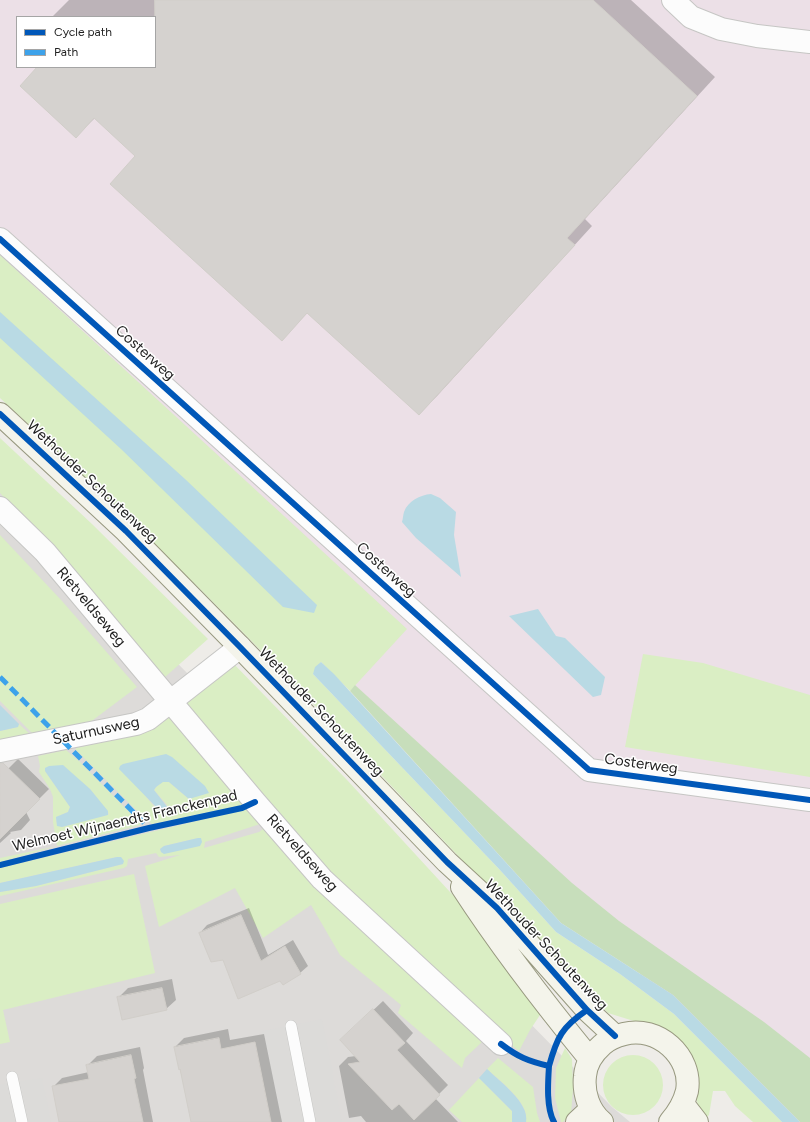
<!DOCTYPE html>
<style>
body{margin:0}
#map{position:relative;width:810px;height:1122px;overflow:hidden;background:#eeece8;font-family:Figtree,sans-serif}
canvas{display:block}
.legend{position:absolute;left:16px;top:16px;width:140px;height:52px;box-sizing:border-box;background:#fff;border:1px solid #a5a5a5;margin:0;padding:5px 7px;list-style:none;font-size:12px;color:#1f1f1f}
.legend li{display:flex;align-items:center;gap:8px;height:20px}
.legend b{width:20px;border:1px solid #a5a5a5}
</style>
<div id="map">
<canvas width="810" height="1122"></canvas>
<ul class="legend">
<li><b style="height:5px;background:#0057b8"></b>Cycle path</li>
<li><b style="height:5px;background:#3da2ea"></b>Path</li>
</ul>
</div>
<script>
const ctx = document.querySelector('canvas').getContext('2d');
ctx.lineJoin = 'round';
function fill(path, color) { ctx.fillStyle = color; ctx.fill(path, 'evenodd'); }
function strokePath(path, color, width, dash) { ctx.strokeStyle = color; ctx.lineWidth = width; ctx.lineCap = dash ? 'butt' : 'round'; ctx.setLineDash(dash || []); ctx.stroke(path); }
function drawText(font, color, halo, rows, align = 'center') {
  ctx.font = font + ' Figtree,sans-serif'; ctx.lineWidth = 3; ctx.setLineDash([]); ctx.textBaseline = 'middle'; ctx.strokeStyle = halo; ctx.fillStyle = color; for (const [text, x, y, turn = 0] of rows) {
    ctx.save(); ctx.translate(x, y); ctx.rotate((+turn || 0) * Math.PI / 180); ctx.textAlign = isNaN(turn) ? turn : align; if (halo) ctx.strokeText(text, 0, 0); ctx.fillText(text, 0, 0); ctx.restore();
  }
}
const residential = new Path2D(`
 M 0,482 L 612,1107 L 630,1122 L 0,1122 Z`);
const industrial = new Path2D(`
 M 0,0 L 810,0 L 810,1122 L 786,1122 L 348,678 L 0,350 ZM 17,17 L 155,17 L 155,67 L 17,67 Z`);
const religious = new Path2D(`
 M 322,1019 L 342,1122 L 280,1122 L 262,1031 Z
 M 42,1078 L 51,1122 L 0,1122 L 0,1084 Z`);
const grass = new Path2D(`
 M 0,255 L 407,629 L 350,691 L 321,662 L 313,674 L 500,870 L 556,932 L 620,974 L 674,1014 L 782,1122 L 753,1122 L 735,1106 L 725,1091 L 713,1091 L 709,1115 L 705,1119 L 698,1107 L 695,1088 L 666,1031 L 608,1013 L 298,688 L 200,589 L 48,442 L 0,398 Z
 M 0,438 L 92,524 L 208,639 L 165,677 L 65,562 L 0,493 Z
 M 0,535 L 62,601 L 137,687 L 85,726 L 35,736 L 0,701 Z
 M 643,654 L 703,663 L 810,695 L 810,777 L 625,747 Z
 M 228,658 L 348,781 L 450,892 L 477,919 L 542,1012 L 530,1030 L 519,1051 L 501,1037 L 330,875 L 183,699 Z
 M 171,716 L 244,805 L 152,824 L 145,819 L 76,750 L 76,748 L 140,734 L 154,729 ZM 162,755 L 189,799 L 169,782 C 163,779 157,785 154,790 L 167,805 L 161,813 L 153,805 L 120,766 Z
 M 19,724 L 33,737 L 0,745 L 0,731 L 18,727 Z
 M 66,750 L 79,761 L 140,823 L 140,825 L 57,846 L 0,862 L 0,858 L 57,846 L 53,822 L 53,797 L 50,789 L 39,772 L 40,766 L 38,756 ZM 45,771 L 78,779 L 90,789 L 109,814 L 62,827 L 57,825 L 56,817 L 68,812 L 70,807 Z
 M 247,809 L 260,824 L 205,842 L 204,848 L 259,832 L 267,826 L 327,896 L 482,1042 L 465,1058 L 462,1068 L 398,1013 L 401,1005 L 340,955 L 311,905 L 263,938 L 235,888 L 159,927 L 145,866 L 180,855 L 159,857 L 156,853 L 128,859 L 127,866 L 124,868 L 0,896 L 0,892 L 36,886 L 123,864 L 121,857 L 117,857 L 0,883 L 0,868 ZM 198,838 L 162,853 L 160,849 L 164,846 Z
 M 134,874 L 155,973 L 3,1010 L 10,1042 L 0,1044 L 0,904 Z
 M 565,1048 L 572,1059 L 573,1088 L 571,1114 L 563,1122 L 561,1122 L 555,1098 L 556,1068 Z
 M603 1085a30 30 0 1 1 60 0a30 30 0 1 1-60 0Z
 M 498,1058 L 533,1087 L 537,1113 L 540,1122 L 526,1122 C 530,1103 500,1081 487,1069 Z
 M 479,1078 L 512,1111 L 512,1122 L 462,1122 L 449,1110 Z`);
const forest = new Path2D(`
 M 355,685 L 572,883 L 619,921 L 764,1022 L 810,1058 L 810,1122 L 800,1122 L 673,995 L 561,923 L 350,691 Z`);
const water = new Path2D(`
 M 0,312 L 185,479 L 317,605 L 314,613 L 283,607 L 121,449 L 0,338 Z
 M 431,494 L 440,498 L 456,512 L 454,535 L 461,577 L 416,538 L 402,522 C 403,519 403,515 404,512 C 408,501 420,495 431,494 Z
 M 538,609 L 556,636 L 565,638 L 605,677 L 601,695 L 593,697 L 509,616 Z
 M 321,662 L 334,674 L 561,923 L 673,995 L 800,1122 L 782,1122 L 674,1014 L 620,974 L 556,932 L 500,870 L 313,674 L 315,667 Z
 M 0,705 L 19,724 L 18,727 L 0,731 Z
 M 166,754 L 172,757 L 205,786 L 209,793 L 189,799 L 169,782 L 163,782 L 156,787 L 154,790 L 168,808 L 168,811 L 162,813 L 119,769 L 120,766 L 123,764 Z
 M 63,765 L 90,789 L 108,811 L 108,815 L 62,827 L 57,826 L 56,817 L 68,812 L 70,807 L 45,771 L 45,768 L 49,766 Z
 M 198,838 L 201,838 L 202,842 L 200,846 L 164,854 L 161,852 L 160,849 L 164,846 Z
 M 117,857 L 121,857 L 124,861 L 123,864 L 36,886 L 0,892 L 0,883 Z
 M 487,1069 C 499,1081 530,1103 526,1122 L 512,1122 L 512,1111 L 479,1078 Z`);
const shadow = new Path2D(`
 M 69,0 L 631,0 L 715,77 L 585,219 L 592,226 L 437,396 L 419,414 L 308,312 L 282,339 L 137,156 L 95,118 L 76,136 L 39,67 L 155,67 L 155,17 L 52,17 Z
 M 18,759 L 49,789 L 26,812 L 30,820 L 21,830 L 10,832 L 11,833 L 0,843 L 0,777 Z
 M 249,908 L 268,955 L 293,940 L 308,966 L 300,973 L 281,980 L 223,959 L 200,933 L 207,925 Z
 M 172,979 L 176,1000 L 166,1009 L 118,998 L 128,988 Z
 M 383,1001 L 413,1033 L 406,1041 L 448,1085 L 435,1098 L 458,1122 L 366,1122 L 361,1116 L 349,1118 L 339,1066 L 348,1057 L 356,1056 L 351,1031 Z
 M 228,1029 L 230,1040 L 264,1034 L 282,1122 L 192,1122 L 175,1047 L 184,1038 Z
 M 140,1047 L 144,1068 L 143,1070 L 153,1122 L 60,1122 L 53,1087 L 62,1078 L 89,1072 L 88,1065 L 97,1056 Z`);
const building = new Path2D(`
 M 155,0 L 593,0 L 697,96 L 567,238 L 575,245 L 419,415 L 307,313 L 282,341 L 110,184 L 135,156 L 94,118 L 76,138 L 20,86 L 37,67 L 155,67 Z
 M 0,763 L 3,763 L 40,799 L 0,839 Z
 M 241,915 L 261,961 L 285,946 L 301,974 L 283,985 L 280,981 L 238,999 L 223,960 L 211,962 L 199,933 Z
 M 162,988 L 167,1010 L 122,1020 L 117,997 Z
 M 373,1009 L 405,1043 L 397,1050 L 440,1095 L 414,1120 L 399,1104 L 392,1110 L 348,1064 L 360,1062 L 340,1040 Z
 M 219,1038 L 221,1049 L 255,1042 L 271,1122 L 191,1122 L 180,1069 L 179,1070 L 174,1047 Z
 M 131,1055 L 136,1078 L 134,1079 L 143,1122 L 59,1122 L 52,1086 L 89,1079 L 86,1065 Z`);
const lane = new Path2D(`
 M 291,1026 L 310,1122
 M 12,1077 L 22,1122`);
const street = new Path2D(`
 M 673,0 L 691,17 L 721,29 L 757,36 L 810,42
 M 0,239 L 589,770 L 810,800
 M 0,508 L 45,552 L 255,802 L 322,879 L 501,1044
 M 0,751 L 60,739 L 136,724 L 148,719 L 240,647`);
const secondary = new Path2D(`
 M 0,414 L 126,531 L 240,647 L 447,862 L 497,908 L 587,1010 L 615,1036
 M 462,887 C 501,947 545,1004 590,1059
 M 683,1104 L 697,1122
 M 577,1122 L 591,1109
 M 602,1122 C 589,1111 583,1093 585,1076 C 586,1064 593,1053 602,1045 C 608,1039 616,1036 624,1034 C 657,1025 693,1056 687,1091 C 684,1103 678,1113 670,1122`);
const quiet = new Path2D(`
 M 0,677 L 149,828`);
const cycleway = new Path2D(`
 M 0,239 L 589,770 L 810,800
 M 0,414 L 126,531 L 240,647 L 447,862 L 497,908 L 587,1010 L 615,1036
 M 0,865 L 149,828 L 242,808 L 255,802
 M 501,1044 C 518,1057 528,1061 549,1066 C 548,1082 546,1108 554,1122
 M 549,1066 C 557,1037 562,1027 587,1010`);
const streetNames = [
 ["Costerweg",145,353,42],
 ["Wethouder Schoutenweg",92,482,43],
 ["Costerweg",386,570,42],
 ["Rietveldseweg",91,607,50],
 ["Wethouder Schoutenweg",321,712,46],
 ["Saturnusweg",96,731,-12],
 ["Costerweg",641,764,8],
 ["Welmoet Wijnaendts Franckenpad",125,821,-13],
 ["Rietveldseweg",302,853,48],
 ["Wethouder Schoutenweg",546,945,47]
];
fill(residential, '#dddbd9');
fill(industrial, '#ece0e7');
fill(religious, '#dcdbd9');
fill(grass, '#daeec4');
fill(forest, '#c7debb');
fill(water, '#b9dae4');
fill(shadow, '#0003');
fill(building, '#d5d2cf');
strokePath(building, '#d1cec9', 1);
strokePath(lane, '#c6c6c4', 12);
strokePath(street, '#c6c6c4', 24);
strokePath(secondary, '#97987f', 24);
strokePath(lane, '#fcfcfc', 11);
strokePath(street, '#fcfcfc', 22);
strokePath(secondary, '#f4f4eb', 22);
strokePath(quiet, '#3da2ea', 5, [10, 5]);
strokePath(cycleway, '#0057b8', 6);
drawText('15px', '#1f1f1f', '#fff', streetNames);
</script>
